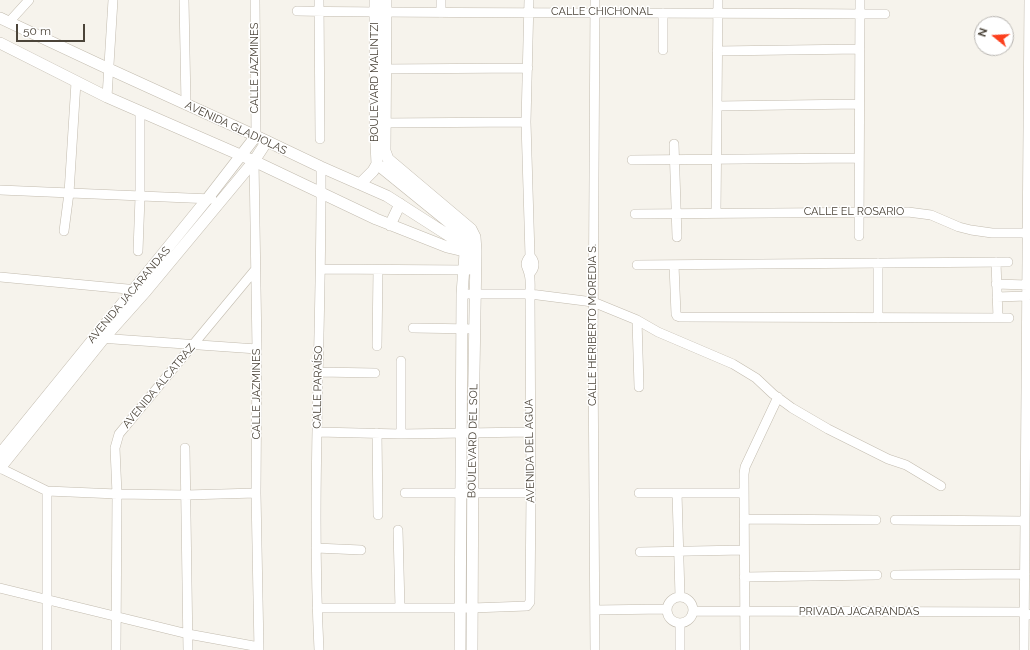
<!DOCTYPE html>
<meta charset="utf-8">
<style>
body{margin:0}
#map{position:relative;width:1030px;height:650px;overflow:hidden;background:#f6f3ec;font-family:Raleway,sans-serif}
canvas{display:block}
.north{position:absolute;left:974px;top:16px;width:40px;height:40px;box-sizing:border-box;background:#fff;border:1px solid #b7b4b0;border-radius:50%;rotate:288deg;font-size:11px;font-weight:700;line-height:16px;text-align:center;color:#4b4439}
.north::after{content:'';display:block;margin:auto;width:14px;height:18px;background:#fc3f1d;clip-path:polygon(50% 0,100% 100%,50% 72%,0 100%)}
.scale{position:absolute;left:16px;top:24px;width:69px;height:18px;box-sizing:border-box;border:2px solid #4b4439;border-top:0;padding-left:5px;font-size:12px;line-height:14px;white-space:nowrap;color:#4b4439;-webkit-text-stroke:3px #fff;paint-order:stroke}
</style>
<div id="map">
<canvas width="1030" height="650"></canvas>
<div class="north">N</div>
<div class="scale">50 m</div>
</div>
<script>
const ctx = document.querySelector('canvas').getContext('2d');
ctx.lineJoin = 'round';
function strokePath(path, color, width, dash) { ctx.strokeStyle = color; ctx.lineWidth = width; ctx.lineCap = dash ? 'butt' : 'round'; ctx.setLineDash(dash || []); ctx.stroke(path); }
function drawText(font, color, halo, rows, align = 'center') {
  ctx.font = font + ' Raleway,sans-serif'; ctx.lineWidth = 3; ctx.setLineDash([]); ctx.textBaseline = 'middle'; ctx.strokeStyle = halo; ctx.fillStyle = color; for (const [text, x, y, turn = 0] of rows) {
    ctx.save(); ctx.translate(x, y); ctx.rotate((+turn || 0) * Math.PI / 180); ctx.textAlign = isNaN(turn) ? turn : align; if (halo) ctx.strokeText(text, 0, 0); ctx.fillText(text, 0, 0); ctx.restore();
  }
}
const minor = new Path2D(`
 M 184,0 L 186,104
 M 255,0 L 256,136
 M 319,0 L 320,139
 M 529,0 L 526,122 L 530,256 C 536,262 535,269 529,274
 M 595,0 L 593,353 L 595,650
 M 297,11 C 493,14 689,12 885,14
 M 441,13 L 441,0
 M 663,13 L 663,50
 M 9,22 L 29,0
 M 717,51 L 860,49
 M 380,69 L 528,68
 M 107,97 L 113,0
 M 717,106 L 859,104
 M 380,123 L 526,122
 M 674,144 L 677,237
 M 632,160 L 859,158
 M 254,161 L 257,349 L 256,493 L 259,650
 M 0,190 L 212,199
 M 716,213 L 718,0
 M 635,214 L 908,212 L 931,215 L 959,227 L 971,230 L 992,233 L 1030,233
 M 64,231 L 69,193 L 76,82
 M 859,236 L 860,0
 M 138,251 L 140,197 L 140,111
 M 996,262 L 998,318
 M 878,263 L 878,318
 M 637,265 L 1008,262
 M 674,265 L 676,314 L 677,316 L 680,317 L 1009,318
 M 321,269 L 469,270
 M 0,277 L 138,290
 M 996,284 L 1027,285 L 1030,286
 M 462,294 L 530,294 L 593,302 L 637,320 L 658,332 L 733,364 L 756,378 L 773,394 L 792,408 L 828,429 L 888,459 L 906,465 L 941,486
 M 997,297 L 1027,296 L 1030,294
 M 637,320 L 639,387
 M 413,328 L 475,329
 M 99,338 L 257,349
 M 377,346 L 378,270
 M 401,361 L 401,434
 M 319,372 L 375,373
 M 318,432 L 401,434 L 530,432
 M 377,433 L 378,515
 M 185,448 L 188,650
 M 0,468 L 47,491 L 117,494 L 186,495 L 256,493
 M 405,493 L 531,493
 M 639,493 L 743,493
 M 677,493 L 680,596
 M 744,519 L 876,520
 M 895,520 L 1025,521
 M 398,530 L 400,608
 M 316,548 L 361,550
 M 640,552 L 744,550
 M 895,575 L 1025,574
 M 744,577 L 877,575
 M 0,588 L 188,634 L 259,647
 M667 610a13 13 0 1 1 26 0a13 13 0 1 1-26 0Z
 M 317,608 L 472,608 L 527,606 L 530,602 L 531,493 L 530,294 C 530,288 531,280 529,274 C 527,265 523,265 530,256
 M 595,610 L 666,609
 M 693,611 L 1025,612 L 1029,615
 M 680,623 L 680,650
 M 47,650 L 47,491
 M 116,650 L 117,494 L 115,448 L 119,434 L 255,270
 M 319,650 C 311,489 322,328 321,167
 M 745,650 L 744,474 L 745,467 L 778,397
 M 1024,650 L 1029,0`);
const tertiary = new Path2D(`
 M 386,0 L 385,151 L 388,159 L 471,229 L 475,237 L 476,251 L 473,433 L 472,650
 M 0,18 L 109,69 L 256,136 L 321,167 L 387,196 L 451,237 L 465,251 L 475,270
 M 0,43 L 107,97 L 254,161 L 376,219 L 447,247 L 464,251
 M 377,164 L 462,233 L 466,240 L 462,294 L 460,650
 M 360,184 L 373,171 L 377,164 L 375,123 L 375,0
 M 390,225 L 400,204
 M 0,454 L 208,198 L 256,136
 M 0,468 L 104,338 L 146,291 L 254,161 L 267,141`);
const streetNames = [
 ["CALLE CHICHONAL",602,12],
 ["CALLE JAZMINES",255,68,-90],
 ["BOULEVARD MALINTZI",375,82,-90],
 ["AVENIDA GLADIOLAS",236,128,25],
 ["CALLE EL ROSARIO",854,212],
 ["AVENIDA JACARANDAS",129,295,-50],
 ["CALLE HERIBERTO MOREDIA S.",593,325,-90],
 ["AVENIDA ALCATRAZ",159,386,-50],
 ["CALLE PARAÍSO",318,387,-89],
 ["CALLE JAZMINES",257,394,-90],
 ["BOULEVARD DEL SOL",473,441,-89],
 ["AVENIDA DEL AGUA",530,451,-91],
 ["PRIVADA JACARANDAS",859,612]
];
strokePath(minor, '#c2bbae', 10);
strokePath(tertiary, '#c2bbae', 12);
strokePath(minor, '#fff', 9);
strokePath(tertiary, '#fff', 11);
drawText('11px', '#4b4439', '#fff', streetNames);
</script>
